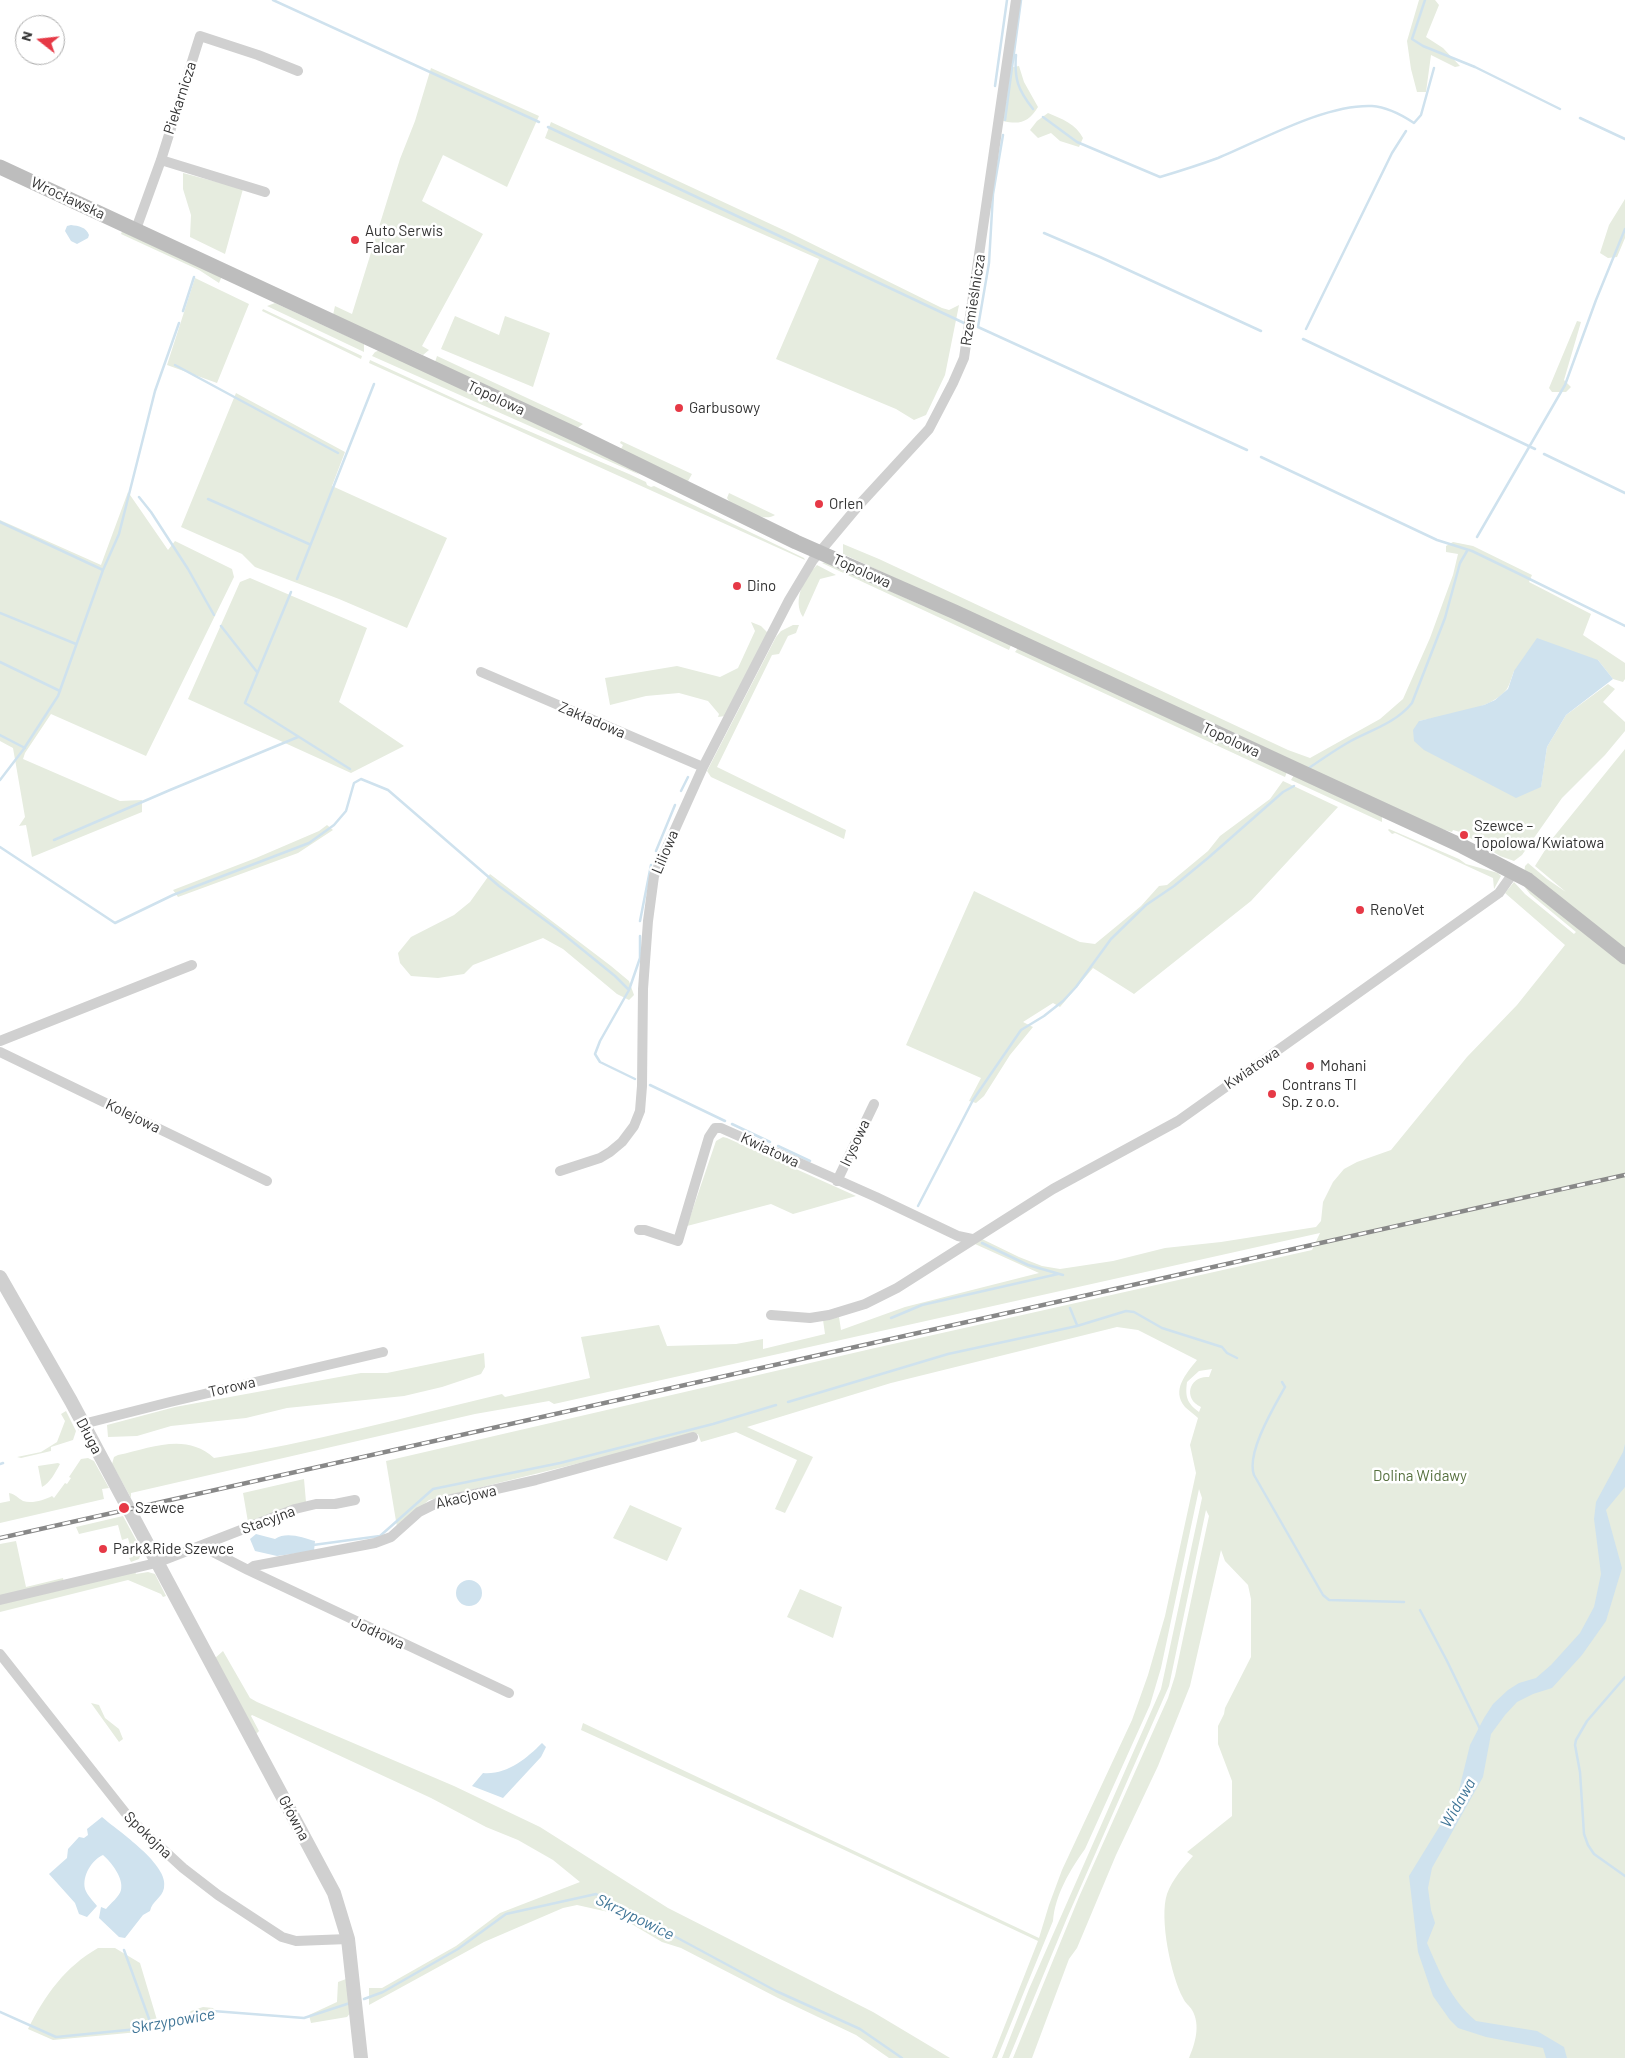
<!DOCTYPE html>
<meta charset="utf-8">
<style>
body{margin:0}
#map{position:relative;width:1625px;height:2058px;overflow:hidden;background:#fff;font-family:Barlow,sans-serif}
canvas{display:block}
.north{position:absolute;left:15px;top:15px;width:50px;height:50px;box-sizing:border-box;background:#fff;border:1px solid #adadad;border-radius:50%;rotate:286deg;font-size:14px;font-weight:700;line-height:20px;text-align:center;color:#333}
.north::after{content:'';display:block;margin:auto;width:18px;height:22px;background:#e63946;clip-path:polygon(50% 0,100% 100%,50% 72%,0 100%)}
</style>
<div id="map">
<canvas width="1625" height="2058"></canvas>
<div class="north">N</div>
</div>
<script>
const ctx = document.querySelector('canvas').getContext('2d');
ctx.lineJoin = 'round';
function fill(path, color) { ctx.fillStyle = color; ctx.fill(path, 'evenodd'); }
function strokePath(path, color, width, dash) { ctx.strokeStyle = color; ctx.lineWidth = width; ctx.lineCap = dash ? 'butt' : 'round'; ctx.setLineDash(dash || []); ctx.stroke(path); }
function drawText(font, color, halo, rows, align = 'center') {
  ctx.font = font + ' Barlow,sans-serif'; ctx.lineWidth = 5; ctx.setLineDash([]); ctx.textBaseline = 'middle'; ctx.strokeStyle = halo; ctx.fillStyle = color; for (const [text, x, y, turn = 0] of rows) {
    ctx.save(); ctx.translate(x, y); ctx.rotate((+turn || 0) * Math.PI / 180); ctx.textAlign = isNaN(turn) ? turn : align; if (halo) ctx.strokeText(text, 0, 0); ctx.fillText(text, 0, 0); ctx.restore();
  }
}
const green = new Path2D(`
 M 1419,0 L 1435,0 L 1439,5 L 1426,37 L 1443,48 L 1460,66 L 1455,67 L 1431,55 L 1426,92 L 1417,92 L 1411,69 L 1407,41 Z
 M 1019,66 L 1024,82 L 1038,107 C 1029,122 1020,125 1003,121 L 1008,68 Z
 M 431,68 L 539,116 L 507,187 L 443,155 L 422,201 L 483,234 L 422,346 L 429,350 L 423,355 L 333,315 L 335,306 L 352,314 L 400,159 L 415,121 Z
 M 1048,113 C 1062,119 1076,124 1083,138 L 1079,147 L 1060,141 L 1051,133 L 1038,138 L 1030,130 L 1037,121 Z
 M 551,122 L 790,233 L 942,308 L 949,310 L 959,305 L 945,375 L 926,415 L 914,420 L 896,409 L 776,359 L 819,259 L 545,138 Z
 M 183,173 L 243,189 L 225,254 L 190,237 L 191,215 L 183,189 Z
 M 1625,199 L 1625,238 L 1617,257 L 1608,258 L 1600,253 L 1609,225 Z
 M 123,229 L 222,276 L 219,283 L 199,270 L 121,234 Z
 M 195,278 L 249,304 L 217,383 L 167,365 Z
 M 275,303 L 364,344 L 364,352 L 267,306 Z
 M 263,309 L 362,356 L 361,359 L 262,311 Z
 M 455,316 L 499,335 L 505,316 L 550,333 L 533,387 L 441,349 Z
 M 1577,321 L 1581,322 L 1564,380 L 1571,387 L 1566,392 L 1552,392 L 1549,388 Z
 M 380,350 L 614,458 L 640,475 L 372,356 L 375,352 Z
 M 437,356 L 583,424 L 576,429 L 435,362 Z
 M 370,360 L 468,405 L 629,474 L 646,482 L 647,485 L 651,487 L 654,486 L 804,558 L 805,560 L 369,363 Z
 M 236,393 L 345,452 L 332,486 L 447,538 L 407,628 L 339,599 L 255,567 L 242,554 L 181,527 Z
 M 621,441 L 692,474 L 687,483 L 621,449 L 623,445 L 620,443 Z
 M 128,492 L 168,550 L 175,541 L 232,569 L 234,577 L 146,756 L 51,714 L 25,753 L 23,759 L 120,801 L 142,800 L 142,812 L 32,857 L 26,825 L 19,826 L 25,817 L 13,748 L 0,741 L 0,520 L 101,565 Z
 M 729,493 L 775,515 C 763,523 740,508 729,501 L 727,498 Z
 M 1453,542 L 1473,546 L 1532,575 L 1529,582 L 1591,614 L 1583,635 L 1625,663 L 1625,679 L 1623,682 L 1613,679 L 1598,660 L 1514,671 C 1512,676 1510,684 1507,689 C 1492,710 1443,716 1419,721 L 1541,786 L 1547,747 L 1566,715 L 1608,684 L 1615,689 L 1603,702 L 1625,722 L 1625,731 L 1605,755 L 1562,798 L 1522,855 L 1514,861 L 1500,856 L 1460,832 L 1453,830 L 1452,832 L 1431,826 L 843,554 L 843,544 L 879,559 L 1288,750 L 1310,758 L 1380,719 L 1403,699 L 1430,638 L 1453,575 L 1458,554 L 1446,552 L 1446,546 Z
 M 826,562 L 923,606 L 943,612 L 1011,645 L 1009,650 L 822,563 Z
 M 817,565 L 836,575 L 820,579 L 803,617 C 792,601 804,577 817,565 Z
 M 250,578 L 367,628 L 339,702 L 404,746 L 351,773 L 188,699 L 240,582 Z
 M 751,622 L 761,626 L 768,633 L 725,716 L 718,717 L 719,714 L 708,701 L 679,693 L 646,696 L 610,705 L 605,678 L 677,666 L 720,677 L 738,668 L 755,631 Z
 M 793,625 L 799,625 L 796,633 L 788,636 L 779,654 L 772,655 L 717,767 L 846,830 L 844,839 L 711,777 L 707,771 L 776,637 L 781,631 Z
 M 1018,648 L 1287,772 L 1285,777 L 1015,652 Z
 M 1625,749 L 1625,2058 L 1189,2058 C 1195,2044 1201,2025 1192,2010 C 1190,2006 1185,2003 1183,1998 C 1171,1976 1159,1918 1167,1894 C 1172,1880 1184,1866 1193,1856 L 1187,1852 L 1232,1816 L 1232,1781 L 1218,1744 L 1218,1726 L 1224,1714 L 1225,1708 L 1251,1657 L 1251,1599 L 1248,1585 L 1225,1561 L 1221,1550 L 1190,1686 L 1158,1766 L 1116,1855 L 1077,1948 L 1069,1959 L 1032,2058 L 1013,2058 L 1079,1897 L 1168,1698 L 1175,1676 L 1209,1516 L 1206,1510 L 1169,1686 L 1067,1918 L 1009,2058 L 1002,2058 L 1029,1989 L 1161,1689 L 1202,1498 L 1199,1489 L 1161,1668 L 1150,1705 L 1085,1849 C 1070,1870 1055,1895 1053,1921 L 997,2058 L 992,2058 L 1038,1941 L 836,1846 L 581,1730 L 583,1723 L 1039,1938 L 1049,1905 L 1062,1870 L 1132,1720 L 1148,1675 L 1165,1616 L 1196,1473 L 1190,1445 L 1198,1418 C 1194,1414 1189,1411 1185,1407 C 1171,1390 1186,1374 1197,1360 L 1138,1330 L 1117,1327 L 891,1383 L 747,1427 L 813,1457 L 785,1513 L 775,1509 L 797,1460 L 736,1432 L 701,1442 L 698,1434 L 429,1500 L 397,1527 L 386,1461 L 875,1348 L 1312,1250 L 1320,1233 L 554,1404 L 549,1401 L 475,1414 L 131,1493 L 131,1498 L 112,1464 L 114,1457 L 118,1455 C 151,1448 186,1432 214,1458 C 311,1443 406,1417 502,1394 L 505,1397 L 590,1378 L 581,1337 L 659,1325 L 667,1346 L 736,1344 L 763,1339 L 763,1349 L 825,1334 L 823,1320 L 839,1317 L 841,1330 L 905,1307 L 1039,1273 L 975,1244 L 982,1239 L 1019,1257 L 1042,1266 L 1060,1269 L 1113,1261 L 1165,1248 L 1221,1242 L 1316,1227 L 1321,1221 L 1323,1202 L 1333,1182 L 1344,1169 L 1357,1162 L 1391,1150 L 1467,1057 L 1517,1005 L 1565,945 L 1505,893 L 1514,882 L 1525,894 L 1574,934 L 1576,932 L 1530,894 L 1523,885 L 1525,866 L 1528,863 L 1547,879 L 1566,892 L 1535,866 L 1552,839 ZM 1212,1369 L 1209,1377 C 1190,1375 1182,1398 1201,1407 L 1199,1412 C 1187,1403 1185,1397 1187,1382 L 1199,1371 Z
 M 1294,775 L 1382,816 L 1382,822 L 1291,780 Z
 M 1283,781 L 1338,807 L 1251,901 L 1134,994 L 1093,968 L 1060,1007 L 1053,1003 L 1023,1022 L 1033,1027 L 1010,1055 L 984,1096 L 976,1103 L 969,1101 L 981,1078 L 906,1045 L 974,891 L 1080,942 L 1095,944 L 1141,906 L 1159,886 L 1167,885 L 1208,851 L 1220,836 L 1270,799 Z
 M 327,825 L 333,830 L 298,853 L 178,897 L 173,890 L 256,858 L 319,831 Z
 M 1389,829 L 1459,859 L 1466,864 L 1498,873 L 1501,876 L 1494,889 L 1493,878 L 1395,833 L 1392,834 L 1388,830 Z
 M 490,874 L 611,966 L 629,981 L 634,995 L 629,1000 L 617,994 L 563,949 L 543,938 L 473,965 L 464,974 L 438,978 L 411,976 L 400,963 L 398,953 L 411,937 L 454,915 L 470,902 Z
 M 723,1137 L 727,1138 L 856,1196 L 793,1214 L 771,1204 L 687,1226 L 716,1141 Z
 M 484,1353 L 485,1367 L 481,1374 L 442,1387 L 404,1396 L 287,1408 L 246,1418 L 171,1426 L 137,1436 L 108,1437 L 107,1425 L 175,1407 L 361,1373 L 387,1373 Z
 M 66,1411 L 76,1431 L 73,1440 L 51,1447 L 51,1451 L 21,1458 L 17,1457 L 41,1452 L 57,1442 L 65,1421 L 61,1414 Z
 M 81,1459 L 88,1458 L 94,1461 L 109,1488 L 102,1489 L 104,1499 L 0,1523 L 0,1503 L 10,1501 L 9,1493 C 15,1494 18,1498 23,1501 C 32,1504 44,1500 52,1496 L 54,1498 L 65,1483 L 67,1484 L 71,1478 L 69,1477 Z
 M 58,1463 L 60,1464 C 55,1473 50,1483 42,1487 L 38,1466 Z
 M 304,1479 L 306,1502 L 248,1522 L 243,1493 Z
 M 630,1505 L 682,1528 L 667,1561 L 613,1538 Z
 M 123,1516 L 142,1551 L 139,1559 L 131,1562 L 129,1558 L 133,1557 L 128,1538 L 122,1540 L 118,1525 L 79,1534 L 76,1527 Z
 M 16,1541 L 26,1587 L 63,1578 L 64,1583 L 0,1596 L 0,1544 Z
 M 135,1572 L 136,1574 L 148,1572 L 155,1574 L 166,1596 L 163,1597 L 161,1594 L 128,1580 L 0,1612 L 0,1603 Z
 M 800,1589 L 842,1607 L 833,1638 L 787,1617 Z
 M 223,1651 L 250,1698 L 257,1702 L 454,1786 L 540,1827 L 668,1908 L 873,2012 L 950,2058 L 889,2058 L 856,2035 L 778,1998 L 681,1948 L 662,1942 L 613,1913 L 577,1905 L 563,1908 L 484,1942 L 369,2005 L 369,1988 L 382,1988 L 456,1946 L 500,1913 L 580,1882 L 553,1860 L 518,1840 L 486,1827 L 431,1798 L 252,1715 L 251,1716 L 259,1731 L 256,1734 L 214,1659 Z
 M 91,1703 L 99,1705 L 105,1718 L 119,1729 L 123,1739 L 119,1742 Z
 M 98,1948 L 115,1948 L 140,1963 L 160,2030 L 53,2040 L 28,2029 C 45,1995 65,1967 98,1948 Z
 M 346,1979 L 351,2012 L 347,2017 L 311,2023 L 309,2015 L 337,2002 L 338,1982 Z
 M 203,2007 L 213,2008 L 217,2014 L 209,2017 L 186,2022 L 185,2017 L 191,2011 Z`);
const water = new Path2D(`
 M 71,225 C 79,226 86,227 89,235 L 88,238 L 77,244 L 71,241 L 65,231 L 67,226 Z
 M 1537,638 L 1598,660 L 1613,679 L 1566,715 L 1547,747 L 1541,787 L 1516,798 L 1424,750 L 1414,741 L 1413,730 L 1419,721 L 1484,705 L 1495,700 L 1508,689 L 1514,671 Z
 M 1625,1444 L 1625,1487 L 1606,1510 L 1622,1568 L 1606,1621 L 1582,1655 L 1552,1688 L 1533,1694 L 1517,1702 L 1505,1715 L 1491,1734 L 1483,1777 L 1432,1868 L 1428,1888 L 1431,1910 L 1435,1923 L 1427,1943 C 1439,1971 1451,2000 1476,2021 L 1537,2031 L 1564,2047 L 1567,2058 L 1546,2058 L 1543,2048 L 1486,2037 L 1458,2028 L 1450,2020 L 1433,1996 L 1418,1952 L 1409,1876 L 1457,1798 L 1470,1745 L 1484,1718 L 1493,1704 L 1508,1690 L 1519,1683 L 1536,1678 L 1551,1665 L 1580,1633 L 1594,1607 L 1601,1574 L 1594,1519 L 1596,1502 L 1623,1452 Z
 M 256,1534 L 275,1539 C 287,1531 303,1538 315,1541 L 314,1551 L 277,1556 L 255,1551 L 250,1539 Z
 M456 1593a13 13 0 1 1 26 0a13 13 0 1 1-26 0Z
 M 542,1743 L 546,1747 L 541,1757 L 503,1798 L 472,1786 L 483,1773 C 507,1775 526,1759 542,1743 Z
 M 102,1817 C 118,1831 170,1865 164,1888 C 162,1898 152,1901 150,1911 L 143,1915 L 125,1938 L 119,1937 L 99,1918 L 101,1907 L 106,1909 C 110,1904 120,1896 121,1890 C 124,1878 111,1862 103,1855 C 92,1860 82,1875 85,1889 C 87,1895 94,1902 97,1906 L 87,1917 L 79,1914 L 75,1903 L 49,1874 L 67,1858 L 68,1849 L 79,1837 L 84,1838 L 88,1835 L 87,1829 Z`);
const stream = new Path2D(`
 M 273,0 L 539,122
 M 1425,0 L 1412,39 L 1423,46 L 1475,67 L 1560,109
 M 1016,55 C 1014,79 1018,90 1033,109
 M 995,86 L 1007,0
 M 1043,117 L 1077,142 L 1160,177 C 1180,171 1199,165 1218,158 C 1262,140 1325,104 1372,106 C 1388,107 1402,115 1414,123 L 1421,115 L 1434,68
 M 1580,118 L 1625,139
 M 1005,120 L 1021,0
 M 548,127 L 964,323
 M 1003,135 L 993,194 L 989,263 L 978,327 L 1247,450
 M 1044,233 L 1100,257 L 1261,331
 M 183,311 L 194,277
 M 1306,329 L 1392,153 L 1406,131
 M 1303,339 L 1535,449
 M 175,365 L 338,453
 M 1544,454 L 1625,493
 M 1261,457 L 1437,540 L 1472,551 L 1503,566 L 1625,626
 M 139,497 L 151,512 L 188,569 L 214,615
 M 208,499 L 309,544
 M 0,522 L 103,570 L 58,696 L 23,750 L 0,780
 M 1477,537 L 1565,385 L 1596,300 L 1625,229
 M 103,570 L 119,534 L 155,391 L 179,323
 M 297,579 L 374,384
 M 291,592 L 245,703 L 350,769
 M 0,613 L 76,644
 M 221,626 L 257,672
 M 0,662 L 60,691
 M 0,735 L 25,748
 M 1309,768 C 1322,759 1335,750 1349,742 C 1371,730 1396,723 1412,703 L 1445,618 L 1460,563 L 1467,551
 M 681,791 L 688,777
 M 54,840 L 170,790 L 298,737
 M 0,847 L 115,923 L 173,895 L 309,843 L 334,825 L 346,811 L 354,783 L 361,779 L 388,790 L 499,886 L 557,929 L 615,976 L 629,990 L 600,1041 L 595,1054 L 600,1062 L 635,1079
 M 656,851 L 675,805
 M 640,921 L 651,865
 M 629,990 L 640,958 L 640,936
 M 650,1085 L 725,1121
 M 732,1124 L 770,1142
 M 778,1146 L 810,1161
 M 918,1206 L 973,1100 L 1021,1030 L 1044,1016 L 1063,1001 L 1076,987 L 1111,939 L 1146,905 L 1174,886 L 1208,858 L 1283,792 L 1294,786
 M 982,1243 L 1028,1265 L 1063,1275
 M 1070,1308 L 1077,1325
 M 891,1318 L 922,1305 L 1058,1274
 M 1282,1382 L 1285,1387 C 1274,1407 1246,1453 1254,1475 L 1323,1595 L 1329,1600 L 1404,1602
 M 788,1402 L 948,1354 L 1077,1326 L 1126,1311 L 1134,1312 L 1162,1328 L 1222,1347 L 1227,1353 L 1237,1358
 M 0,1464 L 3,1463
 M 313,1545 L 380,1536 L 433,1489 L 560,1463 L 713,1424 L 776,1405
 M 1420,1610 L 1447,1661 L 1480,1729
 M 1625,1677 L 1587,1721 L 1576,1740 L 1575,1745 L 1580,1772 L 1584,1834 L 1588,1845 L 1594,1854 L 1625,1876
 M 124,1950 L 152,2027
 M 364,1999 L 383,1992 L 458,1949 L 506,1914 L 596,1894 L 776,1991 L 860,2029 L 902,2058
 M 0,2012 L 56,2037 L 158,2027 L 213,2011 L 304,2018 L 350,2003`);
const minor = new Path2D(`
 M 161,160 L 265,192
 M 136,229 L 161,160 L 200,36 L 258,55 L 298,71
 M 481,672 L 703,767
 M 0,1041 L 192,965
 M 0,1052 L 267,1181
 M 560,1171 L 600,1158 L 610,1152 L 622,1142 L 634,1126 L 640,1111 L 642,1086 L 643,989 L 648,921 L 654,876 L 703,767 L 789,600 L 813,560 L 859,505 L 929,429 L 953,383 L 964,358 L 1016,0
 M 837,1181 L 874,1104
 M 639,1230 L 645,1230 L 678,1241 L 709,1137 L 715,1128 L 721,1128 L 876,1197 L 958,1236 L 972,1239
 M 771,1315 L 810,1318 L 829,1315 L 865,1304 L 897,1288 L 1053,1189 L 1178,1121 L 1499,893 L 1514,872
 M 83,1424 L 170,1402 L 383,1352
 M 205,1544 L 213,1552 L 248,1570 L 509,1693
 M 248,1570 L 254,1566 L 375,1543 L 391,1537 L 419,1512 L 439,1502 L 536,1480 L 693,1437
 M 0,1600 L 156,1563 L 295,1509 L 316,1504 L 335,1504 L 355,1500
 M 0,1654 L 131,1820 L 183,1868 L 218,1895 L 282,1937 L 296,1941 L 348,1939`);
const tertiary = new Path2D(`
 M 0,1277 L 71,1401 L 334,1893 L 348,1939 L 361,2058`);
const secondary = new Path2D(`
 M 0,167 L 579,436 L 796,542 L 955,612 L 1462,846 L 1528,880 L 1625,957`);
const rail = new Path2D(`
 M 0,1538 L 1625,1175`);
const markers = [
 [355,240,5,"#e63946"],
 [679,408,5,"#e63946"],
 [819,504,5,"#e63946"],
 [737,586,5,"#e63946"],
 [1464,835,5,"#e63946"],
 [1360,910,5,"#e63946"],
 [1310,1066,5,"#e63946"],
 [1272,1094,5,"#e63946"],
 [124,1508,6,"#e63946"],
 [103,1549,5,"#e63946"]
];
const streetNames = [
 ["Piekarnicza",180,98,-72],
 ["Wrocławska",68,198,25],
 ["Rzemieślnicza",973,300,-81],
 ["Topolowa",496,398,25],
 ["Topolowa",862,571,24],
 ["Zakładowa",592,720,23],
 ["Topolowa",1231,740,25],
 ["Liliowa",665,852,-67],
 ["Kwiatowa",1252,1068,-34],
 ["Kolejowa",133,1116,26],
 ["Irysowa",855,1143,-65],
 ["Kwiatowa",770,1150,25],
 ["Torowa",232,1387,-13],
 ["Długa",89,1436,62],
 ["Akacjowa",466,1497,-13],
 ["Stacyjna",268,1520,-20],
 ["Jodłowa",378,1633,25],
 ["Główna",294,1818,62],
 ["Spokojna",148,1835,44]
];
const poiNames = [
 ["Auto Serwis",365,231],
 ["Falcar",365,248],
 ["Garbusowy",689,408],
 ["Orlen",829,504],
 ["Dino",747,586],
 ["Szewce –",1474,826],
 ["Topolowa/Kwiatowa",1474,843],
 ["RenoVet",1370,910],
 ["Mohani",1320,1066],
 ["Contrans TI",1282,1085],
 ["Sp. z o.o.",1282,1102],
 ["Szewce",135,1508],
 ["Park&Ride Szewce",113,1549]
];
const parkNames = [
 ["Dolina Widawy",1420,1476]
];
const waterNames = [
 ["Widawa",1458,1803,-60],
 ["Skrzypowice",635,1917,26],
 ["Skrzypowice",173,2021,-10]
];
fill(green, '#e6ecdf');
fill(water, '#cfe2ee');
strokePath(stream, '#cfe2ee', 2.5);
strokePath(minor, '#d0d0d0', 10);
strokePath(tertiary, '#d0d0d0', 14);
strokePath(secondary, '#bdbdbd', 15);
strokePath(rail, '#888', 4.5);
strokePath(rail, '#fff', 2.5, [8]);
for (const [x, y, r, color] of markers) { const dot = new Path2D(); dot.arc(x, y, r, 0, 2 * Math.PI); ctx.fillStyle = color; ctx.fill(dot); strokePath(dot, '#fff', 2); }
drawText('15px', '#333', '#fff', streetNames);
drawText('15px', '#333', '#fff', poiNames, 'left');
drawText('15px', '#56703f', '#fff', parkNames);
drawText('italic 16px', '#3f7597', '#fff', waterNames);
</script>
